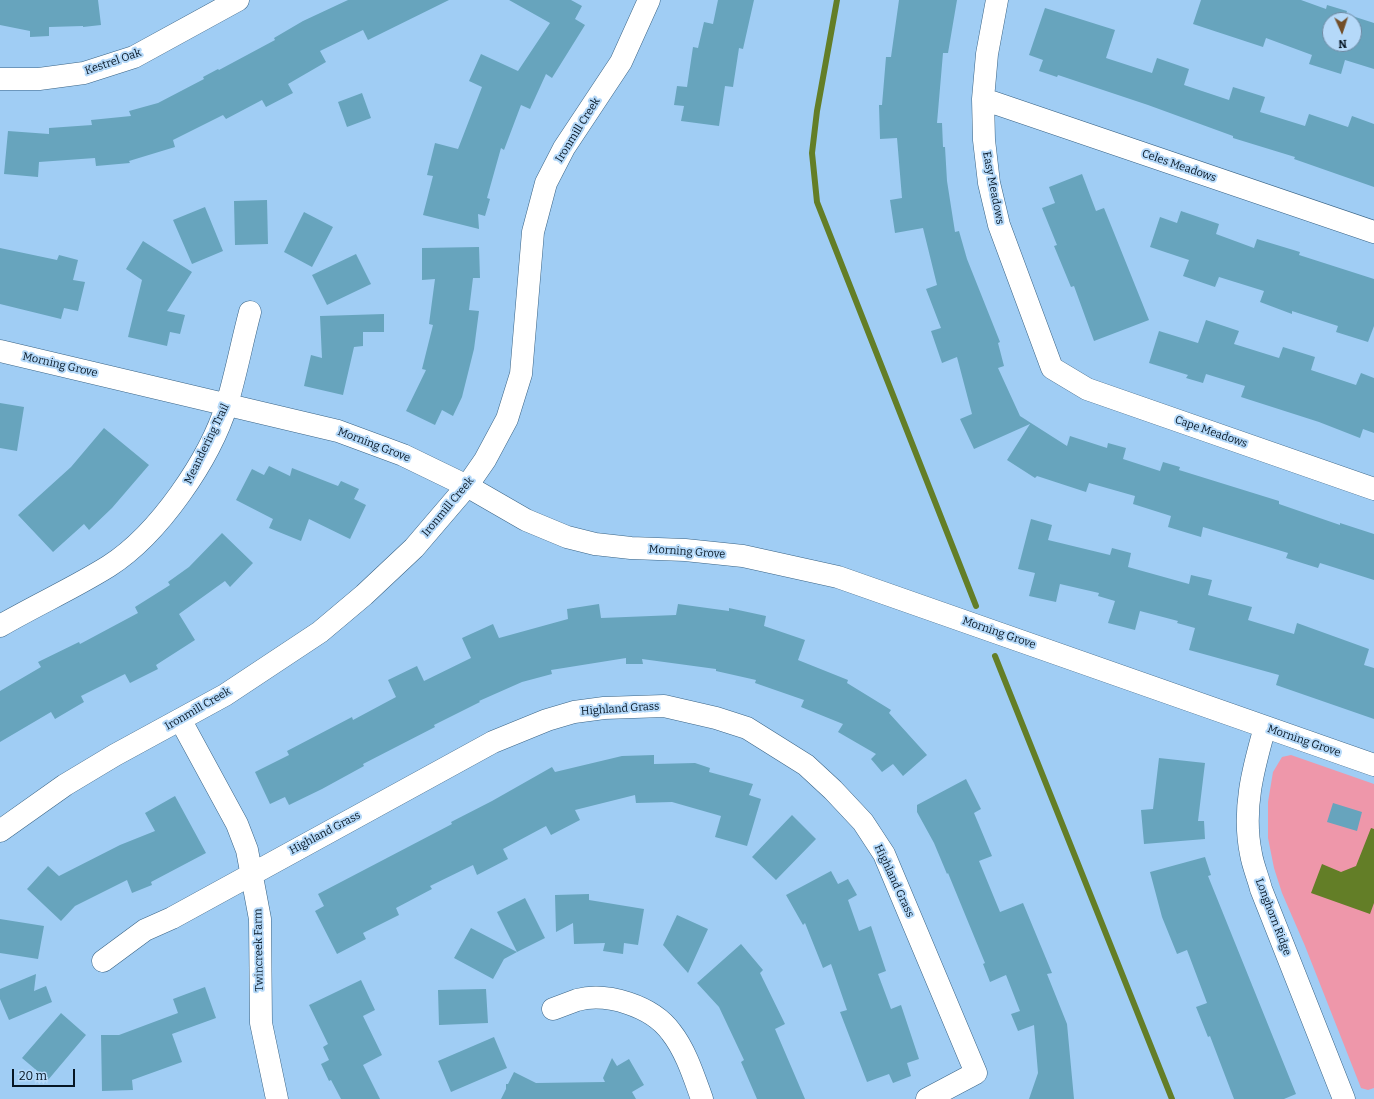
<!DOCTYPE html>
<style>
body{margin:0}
#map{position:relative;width:1374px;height:1099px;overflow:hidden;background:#a0cdf4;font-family:Bitter,serif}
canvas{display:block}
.north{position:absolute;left:1322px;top:12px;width:40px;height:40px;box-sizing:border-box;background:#b5d9f9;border:1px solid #6f8ba4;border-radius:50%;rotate:177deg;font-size:11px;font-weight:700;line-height:16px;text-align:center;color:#061624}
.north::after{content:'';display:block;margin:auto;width:14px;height:18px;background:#724e28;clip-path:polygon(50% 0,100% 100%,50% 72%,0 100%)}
.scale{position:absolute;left:12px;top:1069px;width:63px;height:18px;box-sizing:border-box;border:2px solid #061624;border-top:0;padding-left:5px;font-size:12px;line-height:14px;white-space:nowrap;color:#061624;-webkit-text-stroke:3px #b5d9f9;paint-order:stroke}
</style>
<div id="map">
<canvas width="1374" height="1099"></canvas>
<div class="north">N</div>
<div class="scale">20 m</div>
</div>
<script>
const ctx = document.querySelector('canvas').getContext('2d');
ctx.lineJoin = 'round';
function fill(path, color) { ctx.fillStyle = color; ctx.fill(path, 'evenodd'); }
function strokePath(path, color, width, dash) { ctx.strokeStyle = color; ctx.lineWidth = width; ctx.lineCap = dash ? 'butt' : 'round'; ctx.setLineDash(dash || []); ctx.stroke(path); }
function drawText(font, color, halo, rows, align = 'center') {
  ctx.font = font + ' Bitter,serif'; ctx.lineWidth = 4; ctx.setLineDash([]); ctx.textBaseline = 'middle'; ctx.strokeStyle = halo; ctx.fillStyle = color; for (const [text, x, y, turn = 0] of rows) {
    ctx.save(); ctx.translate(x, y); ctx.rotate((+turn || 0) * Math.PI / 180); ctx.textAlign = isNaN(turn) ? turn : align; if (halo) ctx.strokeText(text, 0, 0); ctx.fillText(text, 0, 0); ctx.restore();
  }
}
const green = new Path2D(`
 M 1291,755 L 1374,784 L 1374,1088 L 1368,1090 L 1361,1088 L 1305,946 L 1282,893 L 1274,868 L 1268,838 L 1268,802 L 1273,772 L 1282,757 Z`);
const water = new Path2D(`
 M 1371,828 L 1374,829 L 1374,903 L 1370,914 L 1311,893 L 1322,864 L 1341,872 L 1356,866 Z`);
const stream = new Path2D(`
 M 837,0 L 817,111 L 812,153 L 817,202 L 976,606
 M 995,656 L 1172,1099`);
const building = new Path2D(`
 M 0,0 L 98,0 L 101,25 L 83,27 L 83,26 L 49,27 L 49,36 L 30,37 L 30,31 L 0,25 Z
 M 348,0 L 449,0 L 368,40 L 363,30 L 320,51 L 326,62 L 288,84 L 293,93 L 266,107 L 262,100 L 226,119 L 223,115 L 173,140 L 175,147 L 129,161 L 130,163 L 96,166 L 95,158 L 39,162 L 38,177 L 4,174 L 8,131 L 49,134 L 49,128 L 92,125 L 91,120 L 131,116 L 129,111 L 158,103 L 204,79 L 203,77 L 218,69 L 219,70 L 275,40 L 274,38 L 303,21 Z
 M 509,0 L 571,0 L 582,6 L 575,19 L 585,25 L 552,78 L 546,74 L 530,109 L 521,105 L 504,150 L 501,148 L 487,198 L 490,199 L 485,216 L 478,214 L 479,229 L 423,215 L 433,176 L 427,175 L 435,143 L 458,149 L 482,87 L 469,81 L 481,54 L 518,71 L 550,23 Z
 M 718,0 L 754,0 L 743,49 L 739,48 L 733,87 L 725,86 L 719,126 L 681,121 L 684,106 L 674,105 L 677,86 L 687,87 L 693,47 L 698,48 L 704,22 L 713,24 Z
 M 899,0 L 957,0 L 948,53 L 943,53 L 937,123 L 942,123 L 943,147 L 945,147 L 947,181 L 955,232 L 959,231 L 967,259 L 1000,342 L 998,343 L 1004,366 L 998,368 L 1020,416 L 1067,446 L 1070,436 L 1107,448 L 1108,443 L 1126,448 L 1123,459 L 1160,471 L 1163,462 L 1180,467 L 1179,470 L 1279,501 L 1279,504 L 1340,525 L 1340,523 L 1374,534 L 1374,580 L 1320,563 L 1318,568 L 1286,558 L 1288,553 L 1203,527 L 1201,537 L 1168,527 L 1171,516 L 1133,504 L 1135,496 L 1089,483 L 1086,492 L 1037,476 L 1035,478 L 1007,460 L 1030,424 L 974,449 L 960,419 L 972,414 L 957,357 L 942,363 L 931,331 L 941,328 L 926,289 L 937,285 L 923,228 L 895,233 L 890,200 L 902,198 L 897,138 L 880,139 L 879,105 L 882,105 L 886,57 L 891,57 Z
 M 1201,0 L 1301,0 L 1326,9 L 1327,5 L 1347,11 L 1346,14 L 1374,23 L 1374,69 L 1345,60 L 1341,74 L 1309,64 L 1312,55 L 1266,38 L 1263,47 L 1193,24 ZM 1330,20 L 1354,20 L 1354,44 L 1330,44 Z
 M 1045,8 L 1115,30 L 1106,58 L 1152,73 L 1157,58 L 1189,69 L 1184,85 L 1229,100 L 1233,87 L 1265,97 L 1260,112 L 1305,126 L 1309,114 L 1348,127 L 1352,116 L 1374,124 L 1374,187 L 1294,159 L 1295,157 L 1233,138 L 1233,136 L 1148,105 L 1058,75 L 1057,77 L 1039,71 L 1043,60 L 1029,55 Z
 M 362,93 L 371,118 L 347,127 L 338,102 Z
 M 1082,174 L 1096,211 L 1104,208 L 1149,320 L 1094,341 L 1074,286 L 1071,287 L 1054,246 L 1057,245 L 1042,208 L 1055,203 L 1049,187 Z
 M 267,200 L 268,244 L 235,245 L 234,201 Z
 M 205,207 L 223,251 L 192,264 L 173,220 Z
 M 1181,211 L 1219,224 L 1216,234 L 1254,248 L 1257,239 L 1300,252 L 1299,255 L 1374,279 L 1374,326 L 1368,342 L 1336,332 L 1338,326 L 1292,311 L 1292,314 L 1260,302 L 1264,291 L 1219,277 L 1215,287 L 1183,276 L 1189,260 L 1150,247 L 1160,217 L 1177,223 Z
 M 304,212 L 333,227 L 312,267 L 284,252 Z
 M 143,241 L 192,272 L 167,311 L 185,315 L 180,334 L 170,332 L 167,346 L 128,337 L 142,280 L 126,269 Z
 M 479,247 L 480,278 L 473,278 L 469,310 L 479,311 L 474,349 L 462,397 L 453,416 L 442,410 L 435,425 L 406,411 L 426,370 L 422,369 L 433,325 L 429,324 L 435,279 L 422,280 L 422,248 Z
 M 0,248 L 57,260 L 59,255 L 78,260 L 73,280 L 85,282 L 78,311 L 64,308 L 61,319 L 0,304 Z
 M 356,254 L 371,284 L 327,305 L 312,275 Z
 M 384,314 L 384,332 L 363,332 L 363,346 L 354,347 L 343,395 L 304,386 L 311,355 L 322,358 L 320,316 Z
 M 1206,320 L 1239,331 L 1234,344 L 1279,358 L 1283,347 L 1315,357 L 1311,370 L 1356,385 L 1361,373 L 1374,378 L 1374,433 L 1363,429 L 1360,438 L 1319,422 L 1241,397 L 1245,386 L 1206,374 L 1203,383 L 1186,378 L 1188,375 L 1149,363 L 1159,331 L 1198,343 Z
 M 0,403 L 24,407 L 17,451 L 0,448 Z
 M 104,428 L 149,465 L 112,508 L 89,530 L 84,524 L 53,552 L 18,515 L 71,467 Z
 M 269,466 L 290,476 L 292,468 L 338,486 L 341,481 L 359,489 L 354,499 L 366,505 L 350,539 L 309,519 L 301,541 L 269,528 L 273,519 L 236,500 L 252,469 L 264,475 Z
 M 1031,519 L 1052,525 L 1048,540 L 1110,555 L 1112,548 L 1131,553 L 1128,567 L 1189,584 L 1191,575 L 1212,580 L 1208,595 L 1252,607 L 1248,620 L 1294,634 L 1297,623 L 1369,649 L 1364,665 L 1374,668 L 1374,719 L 1276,685 L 1279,675 L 1189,650 L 1195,628 L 1177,623 L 1178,621 L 1140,611 L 1135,630 L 1108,623 L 1115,601 L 1098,596 L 1099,593 L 1060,584 L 1056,602 L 1029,596 L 1035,573 L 1018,569 Z
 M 222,533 L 253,563 L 230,587 L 225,581 L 179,614 L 195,640 L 156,665 L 158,669 L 130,683 L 125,674 L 81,696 L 84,702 L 55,719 L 51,712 L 0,742 L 0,691 L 41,667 L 38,662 L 79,642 L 80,644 L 138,613 L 135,607 L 170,585 L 168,582 L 189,567 Z
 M 599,604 L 601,618 L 676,615 L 678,604 L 729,611 L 729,608 L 766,616 L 764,626 L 805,640 L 798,660 L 848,680 L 847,683 L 891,710 L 889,713 L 927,755 L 903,776 L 893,764 L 882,772 L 871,759 L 876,754 L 838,732 L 843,724 L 801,707 L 804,700 L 755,683 L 756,680 L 716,671 L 716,669 L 642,659 L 643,664 L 626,664 L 626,658 L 551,670 L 552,674 L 522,682 L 479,701 L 480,702 L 434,725 L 435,727 L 363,764 L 364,766 L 322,789 L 289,805 L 285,797 L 270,804 L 255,772 L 289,755 L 287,751 L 352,717 L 353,720 L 396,697 L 388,680 L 417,666 L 424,681 L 471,658 L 462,638 L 493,624 L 499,638 L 568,619 L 567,609 Z
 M 654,755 L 654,764 L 695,763 L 710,768 L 709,772 L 753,784 L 749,795 L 761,799 L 747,846 L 715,837 L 721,816 L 672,802 L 636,803 L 635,795 L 575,810 L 580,820 L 551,835 L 546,826 L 503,849 L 508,859 L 477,875 L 473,865 L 430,886 L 432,889 L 396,908 L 399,915 L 363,933 L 366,939 L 337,954 L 315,911 L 324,906 L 318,894 L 452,824 L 451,822 L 492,801 L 552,767 L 555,772 L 622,756 Z
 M 1159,758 L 1205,763 L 1198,821 L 1204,821 L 1205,839 L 1144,844 L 1141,810 L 1153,809 Z
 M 966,779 L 981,809 L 974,813 L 992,856 L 979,861 L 1000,912 L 1023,903 L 1052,973 L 1047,974 L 1067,1024 L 1074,1099 L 1029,1099 L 1038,1073 L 1034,1025 L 1018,1031 L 1011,1014 L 1020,1011 L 1006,975 L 990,982 L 983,964 L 985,963 L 948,873 L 947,874 L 934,843 L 917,812 L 917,805 Z
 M 175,796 L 206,853 L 151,882 L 152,885 L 132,893 L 127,880 L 75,906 L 61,921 L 27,889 L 48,866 L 59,876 L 120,845 L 155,831 L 145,813 Z
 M 1333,803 L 1362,812 L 1357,831 L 1327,822 Z
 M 792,815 L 816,839 L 776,880 L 752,857 Z
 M 1205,857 L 1211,875 L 1208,876 L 1296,1094 L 1284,1099 L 1234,1099 L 1210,1036 L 1208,1037 L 1196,1007 L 1207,1003 L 1187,950 L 1177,954 L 1162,917 L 1150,872 Z
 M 831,871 L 838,884 L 848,879 L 857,895 L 848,900 L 859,931 L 871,926 L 886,971 L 878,974 L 891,1009 L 901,1005 L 919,1059 L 907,1063 L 911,1076 L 893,1083 L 889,1074 L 867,1082 L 840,1012 L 847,1010 L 831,964 L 823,968 L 805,923 L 803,925 L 786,895 Z
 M 589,894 L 589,900 L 644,909 L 638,945 L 624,943 L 623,954 L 603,951 L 605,943 L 574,944 L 573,923 L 556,932 L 555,895 Z
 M 525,898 L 545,938 L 517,952 L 497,912 Z
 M 677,915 L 708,929 L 688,973 L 663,945 Z
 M 0,919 L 44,926 L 38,959 L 0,953 Z
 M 471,928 L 517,952 L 504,959 L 493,979 L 454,958 Z
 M 741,944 L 763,970 L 760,973 L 785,1024 L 775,1029 L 805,1099 L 757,1099 L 741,1062 L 744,1060 L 719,1007 L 697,983 Z
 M 36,974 L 34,991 L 46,986 L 52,1002 L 9,1020 L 0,999 L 0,989 Z
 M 361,980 L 375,1010 L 363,1016 L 382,1055 L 363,1065 L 380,1099 L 341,1099 L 331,1080 L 329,1081 L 321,1064 L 329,1060 L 323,1047 L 328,1044 L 309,1005 Z
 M 205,987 L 216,1018 L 172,1034 L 182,1062 L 132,1080 L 133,1090 L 102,1091 L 101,1035 L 119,1035 L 178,1013 L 173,999 Z
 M 486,989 L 488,1023 L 439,1025 L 438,990 Z
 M 61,1013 L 86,1035 L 48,1080 L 22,1058 Z
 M 494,1037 L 507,1068 L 451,1092 L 438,1061 Z
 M 612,1058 L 617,1066 L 629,1059 L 644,1085 L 632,1092 L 636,1099 L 501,1099 L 506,1089 L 506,1084 L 508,1084 L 514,1072 L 536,1083 L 605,1082 L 603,1078 Z`);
const minor = new Path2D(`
 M 997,0 L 987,54 L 983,99 L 984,140 L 989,183 L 999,225 L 1052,368 L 1087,389 L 1374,489
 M 0,79 L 39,79 L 84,73 L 134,57 L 238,0
 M 983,99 L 1374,232
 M 0,351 L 338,431 L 403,455 L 467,486 L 526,520 L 567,537 L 595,544 L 631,548 L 685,550 L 743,556 L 838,577 L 1374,765
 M 0,626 C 36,605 74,588 109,566 C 159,534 210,459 227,404 C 236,374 242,342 250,312
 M 181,721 L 237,824 L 247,850 L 260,919 L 261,1023 L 277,1099
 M 1265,727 C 1253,769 1242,810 1251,854 C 1253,866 1258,877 1261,889 L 1344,1099
 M 0,831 L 65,785 L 115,755 L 225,695 L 320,632 L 364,595 L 414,548 L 467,486 L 485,460 L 507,419 L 521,374 L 533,232 L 546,183 L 564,148 L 621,62 L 649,0
 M 103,961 L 145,930 L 172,918 L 493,742 L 547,720 L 574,712 L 604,708 L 664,706 L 716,718 L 747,728 L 806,765 L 833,790 L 863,822 L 884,854 L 976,1073 L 927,1099
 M 553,1009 C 561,1006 569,1003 577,1000 C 607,992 652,1006 671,1032 C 686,1051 694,1077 702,1099`);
const streetNames = [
 ["Kestrel Oak",113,62,-19],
 ["Ironmill Creek",578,130,-58],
 ["Celes Meadows",1179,166,19],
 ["Easy Meadows",993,188,79],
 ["Morning Grove",60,365,13],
 ["Cape Meadows",1211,432,19],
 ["Meandering Trail",207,444,-64],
 ["Morning Grove",374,445,21],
 ["Ironmill Creek",448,507,-50],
 ["Morning Grove",687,552,4],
 ["Morning Grove",999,633,19],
 ["Ironmill Creek",198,709,-30],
 ["Highland Grass",620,709,-4],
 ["Morning Grove",1304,741,19],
 ["Highland Grass",325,833,-28],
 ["Highland Grass",894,881,65],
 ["Longhorn Ridge",1273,917,69],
 ["Twincreek Farm",259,950,-91]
];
fill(green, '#ee97aa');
fill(water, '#637e27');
strokePath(stream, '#637e27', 6);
fill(building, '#67a4bd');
strokePath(minor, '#396385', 23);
strokePath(minor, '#fff', 22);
drawText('11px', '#061624', '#b5d9f9', streetNames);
</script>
